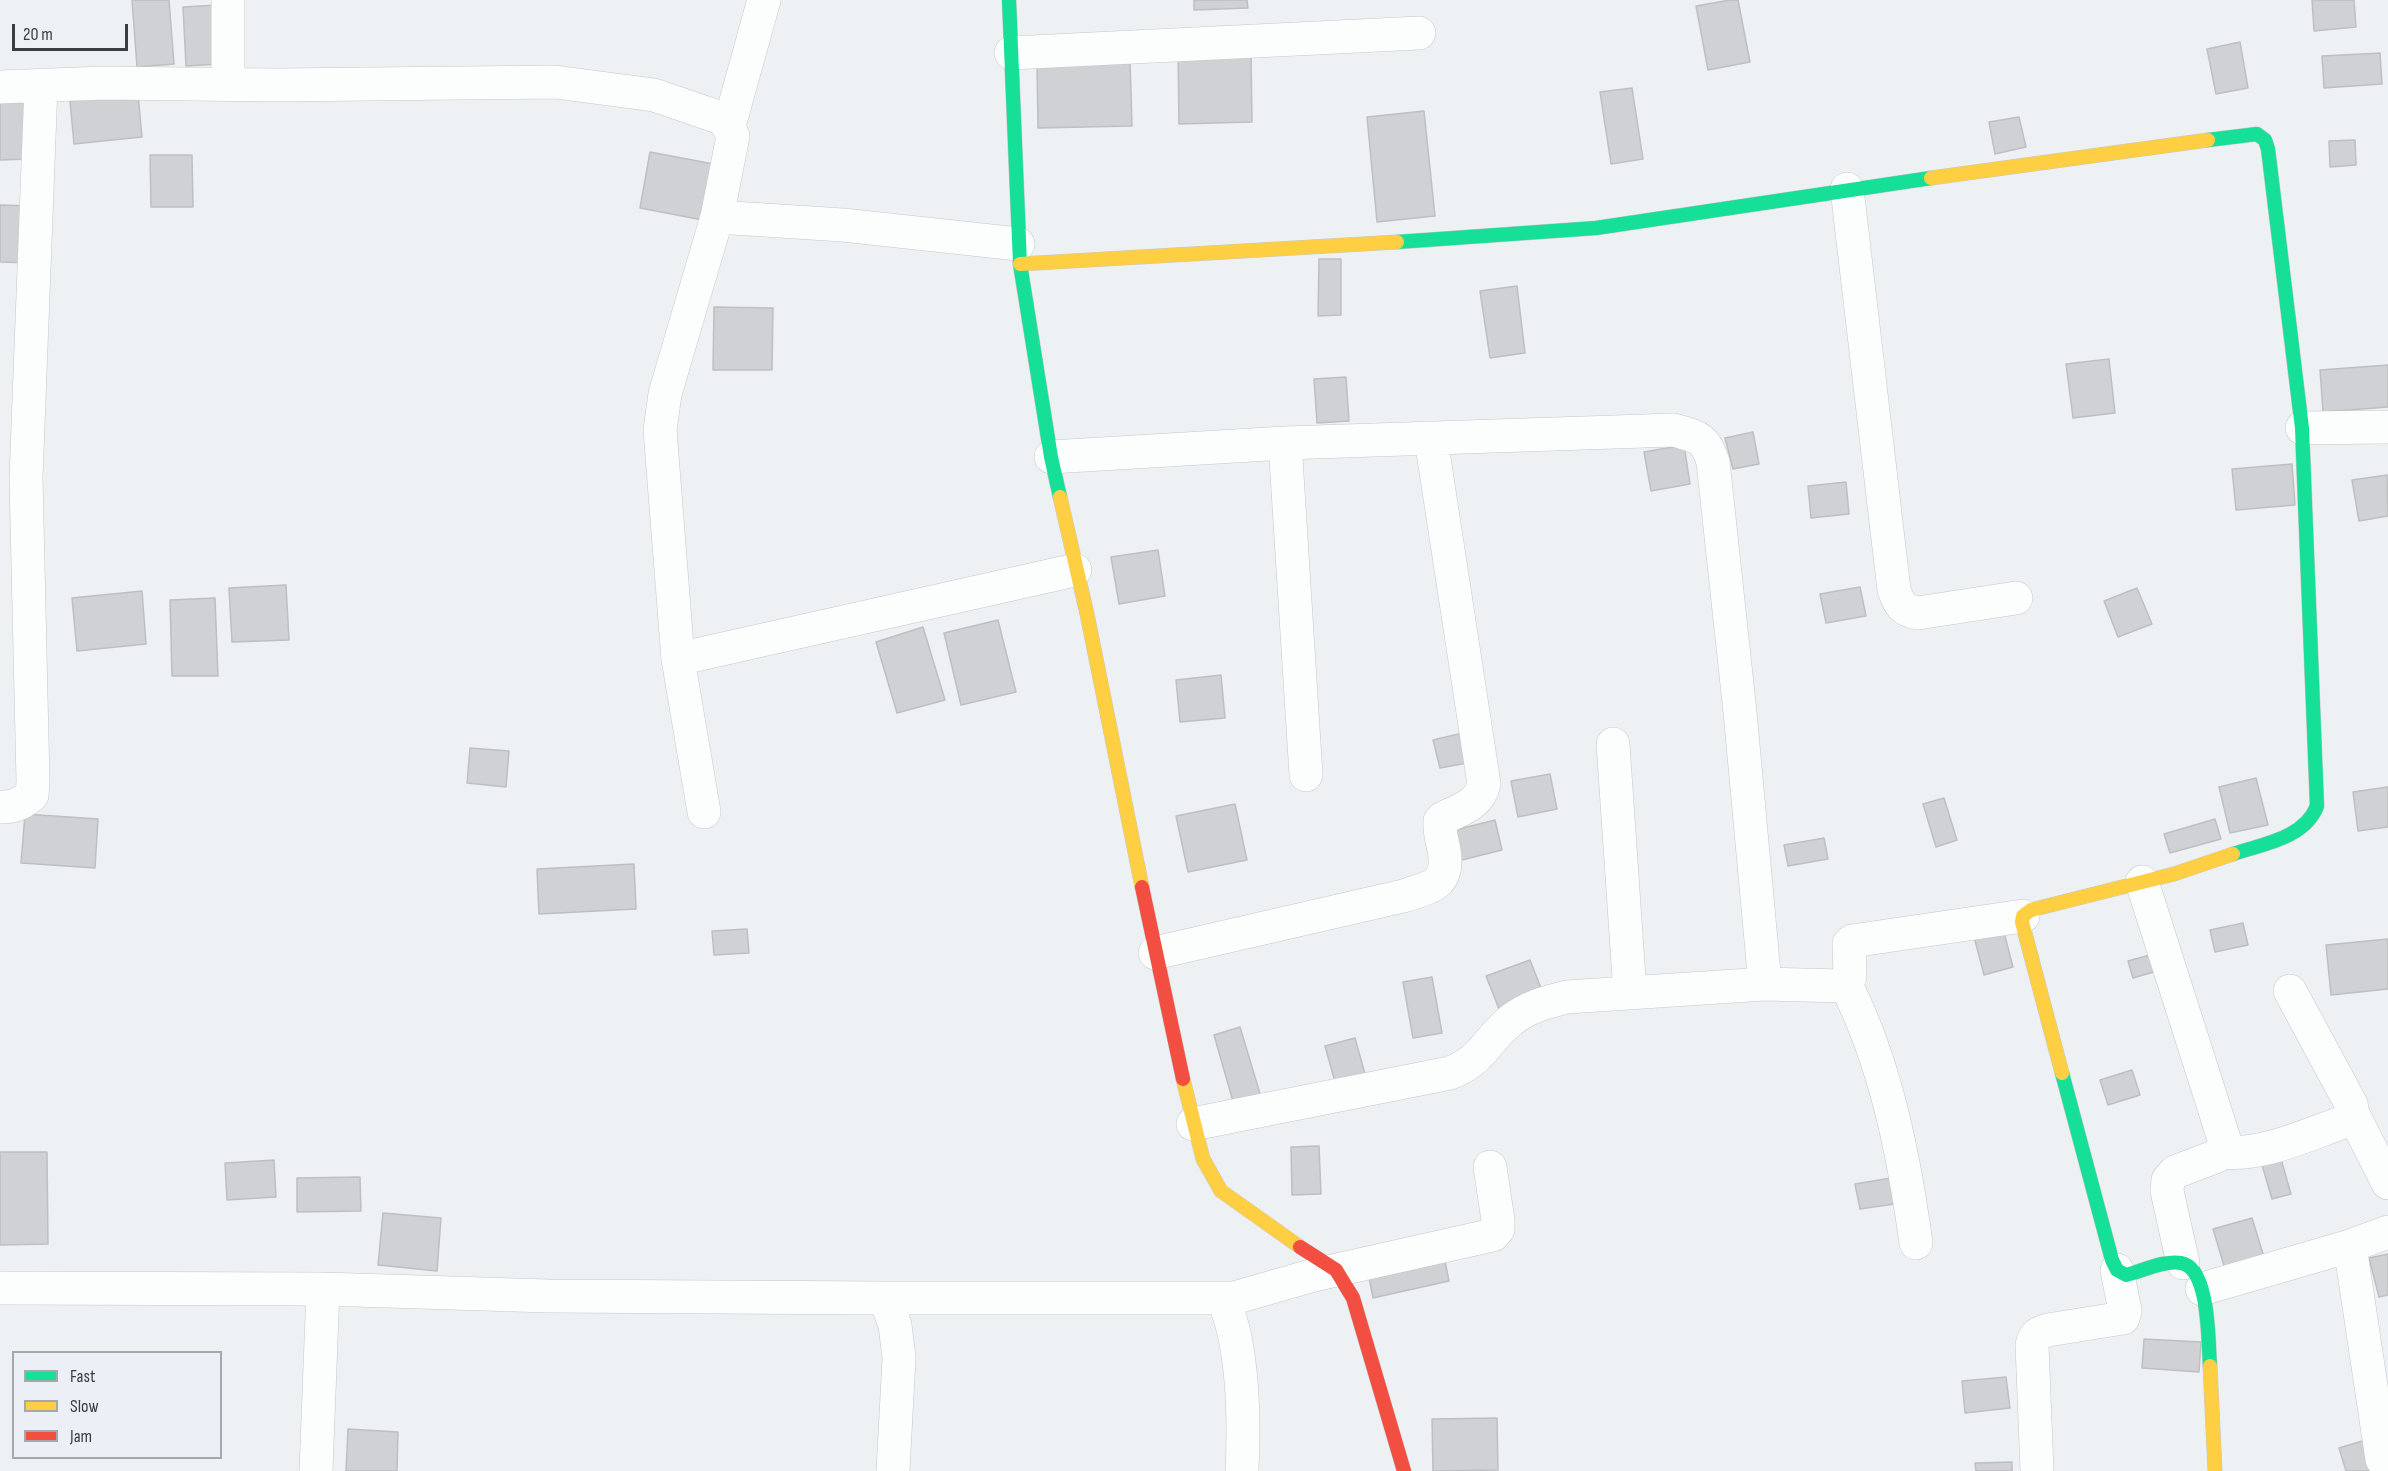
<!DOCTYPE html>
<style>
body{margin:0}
#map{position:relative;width:2388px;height:1471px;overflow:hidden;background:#eef1f4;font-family:"Sofia Sans Condensed",sans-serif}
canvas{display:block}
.legend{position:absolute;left:12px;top:1351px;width:210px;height:108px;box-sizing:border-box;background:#ecf0f6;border:2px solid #a5a8ad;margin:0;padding:8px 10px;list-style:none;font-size:18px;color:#3b3d3f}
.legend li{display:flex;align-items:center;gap:12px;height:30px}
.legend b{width:30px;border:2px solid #a5a8ad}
.scale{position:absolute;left:12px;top:24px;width:116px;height:27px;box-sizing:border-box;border:3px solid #3b3d3f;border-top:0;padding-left:8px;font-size:18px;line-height:21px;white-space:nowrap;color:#3b3d3f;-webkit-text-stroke:4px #ecf0f6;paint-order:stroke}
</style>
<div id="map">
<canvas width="2388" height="1471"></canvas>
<ul class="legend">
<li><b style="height:8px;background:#16e098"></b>Fast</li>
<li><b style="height:8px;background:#ffcf43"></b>Slow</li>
<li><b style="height:8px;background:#f24e42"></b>Jam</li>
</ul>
<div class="scale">20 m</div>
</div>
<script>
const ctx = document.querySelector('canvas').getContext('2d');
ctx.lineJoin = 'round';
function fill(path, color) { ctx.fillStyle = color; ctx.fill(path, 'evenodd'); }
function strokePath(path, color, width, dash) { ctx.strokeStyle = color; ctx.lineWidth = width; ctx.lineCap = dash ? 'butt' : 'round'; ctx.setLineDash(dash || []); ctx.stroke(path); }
const building = new Path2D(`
 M 132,0 L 169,0 L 174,64 L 137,67 Z
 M 1194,0 L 1247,0 L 1248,8 L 1194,10 Z
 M 1730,0 L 1738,0 L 1750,62 L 1708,70 L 1696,6 Z
 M 2312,0 L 2354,0 L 2356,27 L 2314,31 Z
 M 217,5 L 220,64 L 186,66 L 183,7 Z
 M 2240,42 L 2248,88 L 2216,94 L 2207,49 Z
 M 1178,50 L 1251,50 L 1252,122 L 1179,124 Z
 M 2380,53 L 2382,84 L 2324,88 L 2322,56 Z
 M 1130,59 L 1132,126 L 1038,128 L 1037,61 Z
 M 1632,88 L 1643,159 L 1611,164 L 1600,92 Z
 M 138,94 L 142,137 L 74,144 L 70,101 Z
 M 28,95 L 30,159 L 0,160 L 0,96 Z
 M 1424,111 L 1435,216 L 1377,222 L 1367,117 Z
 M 2019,117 L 2026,147 L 1995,154 L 1989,122 Z
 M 2355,140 L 2356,165 L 2330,167 L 2329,141 Z
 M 650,152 L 719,165 L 708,221 L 640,208 Z
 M 150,155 L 192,155 L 193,207 L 151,207 Z
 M 0,205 L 33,206 L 33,263 L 0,262 Z
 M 1319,259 L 1341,259 L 1341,315 L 1318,316 Z
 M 1517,286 L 1525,353 L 1490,358 L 1480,291 Z
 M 714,307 L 773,308 L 772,370 L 713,370 Z
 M 2109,359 L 2115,413 L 2073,418 L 2066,364 Z
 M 2388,365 L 2388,407 L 2323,412 L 2320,370 Z
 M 1346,377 L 1349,421 L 1317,423 L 1314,379 Z
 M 1753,432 L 1759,464 L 1733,469 L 1725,438 Z
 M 1684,445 L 1690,484 L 1651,491 L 1644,452 Z
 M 2292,464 L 2295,505 L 2236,510 L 2232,469 Z
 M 2387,475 L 2388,516 L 2359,521 L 2352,480 Z
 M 1846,482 L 1849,514 L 1811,518 L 1808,486 Z
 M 1158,550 L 1165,596 L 1119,604 L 1111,557 Z
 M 286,585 L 289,640 L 232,642 L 229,588 Z
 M 1860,587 L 1866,616 L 1826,623 L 1820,594 Z
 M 2137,588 L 2152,624 L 2118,637 L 2104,601 Z
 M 142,591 L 146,644 L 77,651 L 72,598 Z
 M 215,598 L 218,676 L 172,676 L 170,600 Z
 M 998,620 L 1016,692 L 961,705 L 944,633 Z
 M 923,627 L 945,700 L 897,713 L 876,642 Z
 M 1221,675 L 1225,718 L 1180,722 L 1176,680 Z
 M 1467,732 L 1473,762 L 1440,768 L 1433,740 Z
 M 470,748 L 509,751 L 506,787 L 467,783 Z
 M 1550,774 L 1557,809 L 1518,817 L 1511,781 Z
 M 2256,778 L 2268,825 L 2230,833 L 2219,787 Z
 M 2388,787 L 2388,827 L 2358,831 L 2353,792 Z
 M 1944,798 L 1957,840 L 1936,847 L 1923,804 Z
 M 1235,804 L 1247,860 L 1188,872 L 1176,816 Z
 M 25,814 L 98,819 L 95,868 L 21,863 Z
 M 2215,819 L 2221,839 L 2170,853 L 2164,834 Z
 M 1495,820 L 1502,850 L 1458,861 L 1451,831 Z
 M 1824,838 L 1828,859 L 1788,866 L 1784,845 Z
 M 634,864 L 636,909 L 539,914 L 537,869 Z
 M 2001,921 L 2013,967 L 1984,975 L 1972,929 Z
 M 2243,923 L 2248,945 L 2215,952 L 2210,930 Z
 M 747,929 L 749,953 L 714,955 L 712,931 Z
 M 2388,939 L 2388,989 L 2331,995 L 2326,945 Z
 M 2157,953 L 2161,970 L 2133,978 L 2128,961 Z
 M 1530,960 L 1543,993 L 1499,1009 L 1486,976 Z
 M 1432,977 L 1442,1033 L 1413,1038 L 1403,982 Z
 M 1240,1027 L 1261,1097 L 1234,1105 L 1214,1035 Z
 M 1355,1038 L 1365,1074 L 1335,1082 L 1325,1046 Z
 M 2132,1070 L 2140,1095 L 2108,1105 L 2100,1080 Z
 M 1319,1146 L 1321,1194 L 1292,1195 L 1291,1147 Z
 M 0,1152 L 47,1152 L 48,1244 L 0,1245 Z
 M 2281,1159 L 2291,1194 L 2272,1199 L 2262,1165 Z
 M 274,1160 L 276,1197 L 227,1200 L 225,1163 Z
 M 360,1177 L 361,1211 L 297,1212 L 297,1178 Z
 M 1897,1177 L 1901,1203 L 1860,1209 L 1855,1184 Z
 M 383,1213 L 441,1218 L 437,1271 L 378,1265 Z
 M 2252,1218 L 2264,1257 L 2225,1269 L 2213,1229 Z
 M 1443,1251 L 1449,1281 L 1373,1298 L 1367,1267 Z
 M 2388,1254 L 2388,1295 L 2379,1297 L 2369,1258 Z
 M 2144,1339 L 2201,1342 L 2199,1372 L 2142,1368 Z
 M 2006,1377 L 2010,1408 L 1965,1413 L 1962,1381 Z
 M 1497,1418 L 1498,1470 L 1433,1471 L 1432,1419 Z
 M 348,1429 L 398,1432 L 397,1471 L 346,1471 Z
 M 2369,1439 L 2379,1471 L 2346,1471 L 2339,1448 Z
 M 2012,1462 L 2012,1471 L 1976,1471 L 1975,1463 Z`);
const street = new Path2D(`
 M 228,0 L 228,84
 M 1011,53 L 1419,33
 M 0,87 L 103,83 L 278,85 L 555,82 L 654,95 L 724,119 L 733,136 L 717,217 L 665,394 L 660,430 L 678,659
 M 729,126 L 764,0
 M 1847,189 L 1894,590 C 1899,604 1903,611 1918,613 L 2016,598
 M 717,217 L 843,225 L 1018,244
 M 2302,428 L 2388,427
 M 1285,443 L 1306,775
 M 1051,457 L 1285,443 L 1674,430 C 1698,437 1705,437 1713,462 L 1740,712 L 1765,984 L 1567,997 C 1547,1002 1527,1007 1510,1021 C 1486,1041 1482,1061 1450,1073 L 1193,1124
 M 1613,744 L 1630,993
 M 0,807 C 13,808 22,803 32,795 L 33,782 L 26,478 L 41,86
 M 704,812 L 678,659 L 1075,570
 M 2142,882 L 2224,1139 L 2223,1152 L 2217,1156 L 2175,1172 L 2168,1180 L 2167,1191 L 2183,1263
 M 1155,953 L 1403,896 C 1431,887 1450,885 1444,850 C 1442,840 1439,831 1440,821 L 1443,818 C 1460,810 1480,804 1484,784 L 1431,439
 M 1765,984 L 1841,986 L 1846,985 L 1850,977 L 1849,944 L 1852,941 L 2023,916
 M 1846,985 C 1886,1064 1904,1156 1916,1243
 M 2353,1114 L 2388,1183
 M 2223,1152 C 2263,1156 2306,1135 2344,1122 L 2353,1114 L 2351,1104 L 2290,991
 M 2388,1232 L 2350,1246 L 2382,1459 L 2388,1469
 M 0,1288 L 323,1289 L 548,1296 L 885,1298
 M 2202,1289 L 2350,1246
 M 1224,1298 C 1228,1313 1234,1328 1236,1343 C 1244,1386 1244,1428 1242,1471
 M 316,1471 L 323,1289
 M 893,1471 L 899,1358 L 895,1325 L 885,1298 L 1234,1298 L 1314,1275 L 1493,1235 L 1498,1229 L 1498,1220 L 1490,1167
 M 2037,1471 L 2032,1345 C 2034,1335 2038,1333 2048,1330 L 2123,1318 L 2125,1311 L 2117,1270`);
const fast = new Path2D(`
 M 1009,0 L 1020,264 L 1051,457 L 1060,497
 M 2208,140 L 2257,134 L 2265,140 L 2268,149 L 2302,428 L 2317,806 C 2305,838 2263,844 2233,854
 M 1397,242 L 1596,228 L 1931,178
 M 2062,1073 L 2112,1260 L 2117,1270 L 2126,1275 C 2142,1271 2164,1260 2181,1263 C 2210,1268 2208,1342 2210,1366`);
const slow = new Path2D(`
 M 1931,178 L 2208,140
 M 1020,264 L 1397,242
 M 1060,497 L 1087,614 L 1142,887
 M 2062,1073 L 2022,922 L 2023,916 L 2031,910 L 2174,874 L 2233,854
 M 1183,1079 L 1203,1159 L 1221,1191 L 1300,1247
 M 2210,1366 L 2215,1471`);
const jam = new Path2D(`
 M 1142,887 L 1183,1079
 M 1300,1247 L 1336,1270 L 1353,1298 L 1404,1471`);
fill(building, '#d0d1d4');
strokePath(building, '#bebfc1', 1.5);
strokePath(street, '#c5c7c9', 34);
strokePath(fast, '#c5c7c9', 15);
strokePath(slow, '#c5c7c9', 15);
strokePath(jam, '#c5c7c9', 15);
strokePath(street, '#fcfdfd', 33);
strokePath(fast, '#16e098', 14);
strokePath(slow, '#ffcf43', 14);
strokePath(jam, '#f24e42', 14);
</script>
